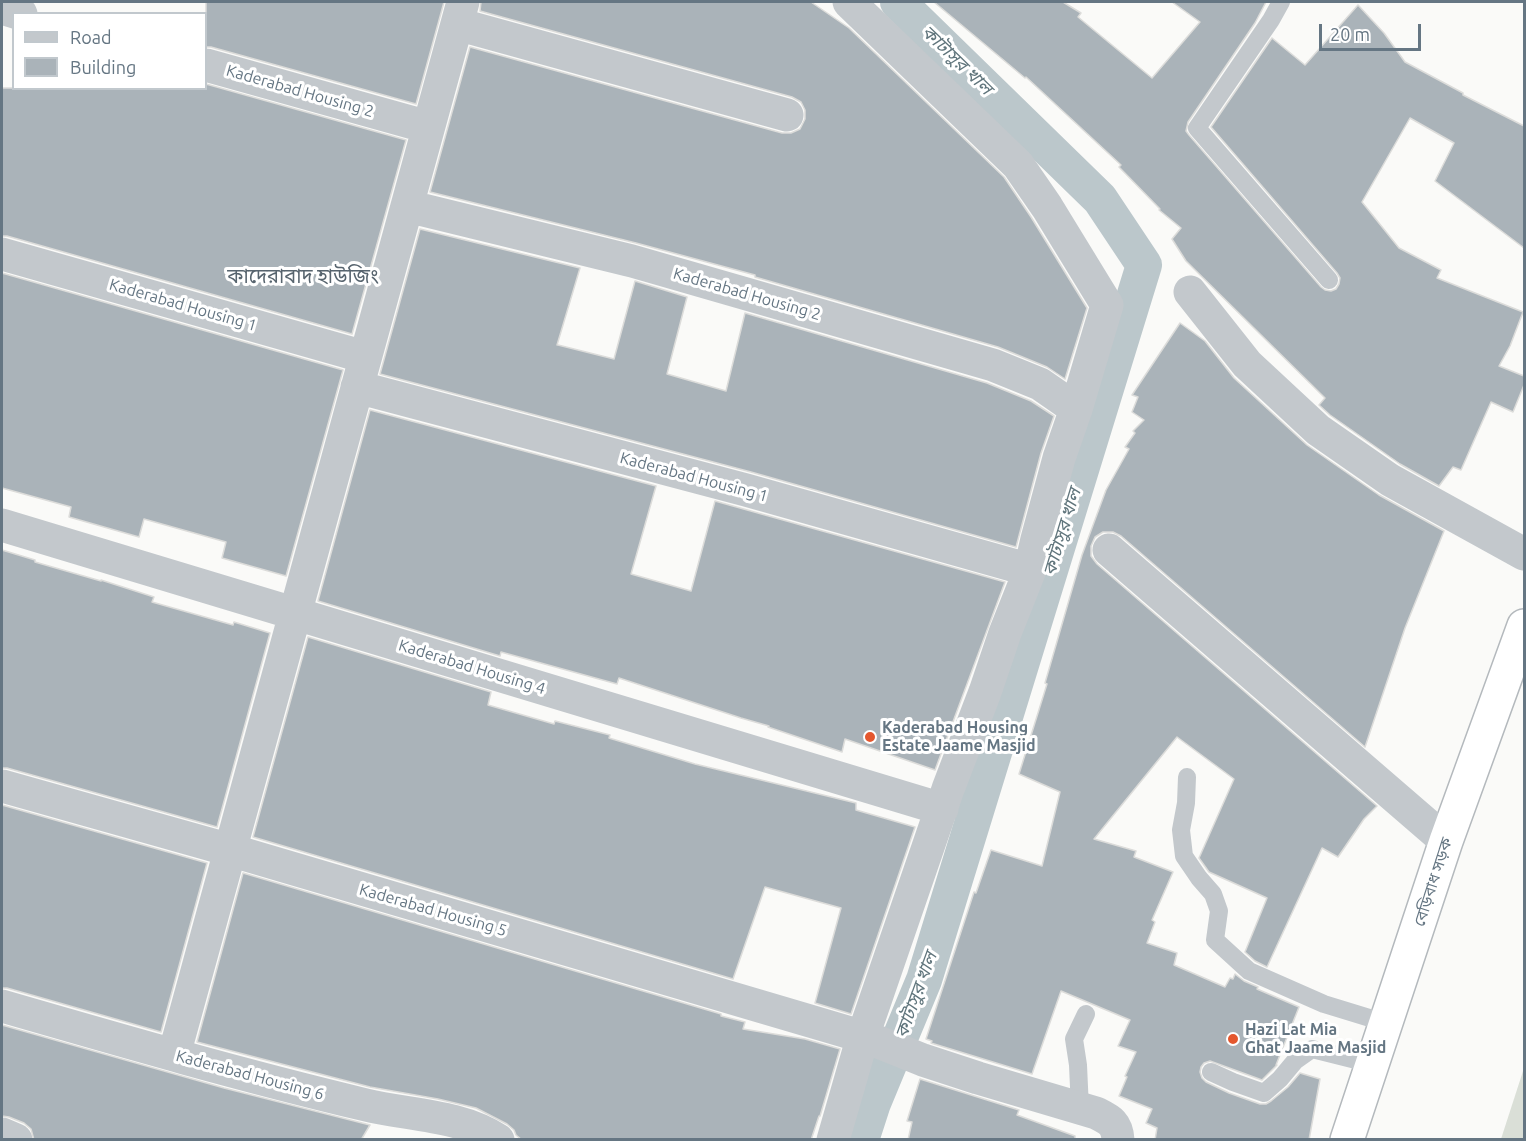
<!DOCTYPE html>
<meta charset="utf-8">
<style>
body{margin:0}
#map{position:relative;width:1526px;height:1141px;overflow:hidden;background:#fafaf8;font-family:Ubuntu,sans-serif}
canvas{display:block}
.frame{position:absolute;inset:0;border:3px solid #657683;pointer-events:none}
.legend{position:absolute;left:12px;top:12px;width:195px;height:78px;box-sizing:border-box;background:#fff;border:2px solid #c1c8cd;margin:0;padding:8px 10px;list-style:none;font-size:18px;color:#657683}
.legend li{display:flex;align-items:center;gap:12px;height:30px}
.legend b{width:30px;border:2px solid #c1c8cd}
.scale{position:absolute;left:1319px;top:24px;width:102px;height:27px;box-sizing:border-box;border:3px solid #657683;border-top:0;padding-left:8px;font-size:18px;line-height:21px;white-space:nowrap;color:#657683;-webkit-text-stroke:4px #fff;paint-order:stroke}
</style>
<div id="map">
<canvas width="1526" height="1141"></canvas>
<div class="frame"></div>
<ul class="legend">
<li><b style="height:8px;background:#c3c8cc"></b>Road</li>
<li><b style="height:16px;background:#aab3b9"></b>Building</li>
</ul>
<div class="scale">20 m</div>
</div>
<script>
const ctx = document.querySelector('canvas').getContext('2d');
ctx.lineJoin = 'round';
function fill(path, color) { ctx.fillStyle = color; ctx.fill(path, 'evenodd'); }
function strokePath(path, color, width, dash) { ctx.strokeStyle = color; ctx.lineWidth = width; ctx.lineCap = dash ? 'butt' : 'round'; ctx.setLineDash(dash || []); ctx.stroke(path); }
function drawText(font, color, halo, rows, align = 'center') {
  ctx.font = font + ' Ubuntu,"Noto Sans Bengali",sans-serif'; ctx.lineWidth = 6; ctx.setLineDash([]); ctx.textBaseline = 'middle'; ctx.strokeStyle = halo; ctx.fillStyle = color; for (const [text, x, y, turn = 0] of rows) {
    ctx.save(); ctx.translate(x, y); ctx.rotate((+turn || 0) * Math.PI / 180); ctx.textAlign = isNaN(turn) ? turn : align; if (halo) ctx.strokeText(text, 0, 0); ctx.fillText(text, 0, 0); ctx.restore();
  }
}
const green = new Path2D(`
 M 1524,1068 L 1524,1139 L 1501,1139 Z`);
const canal = new Path2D(`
 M 861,1140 L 873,1103 L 924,980 L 1144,265 L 1100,199 L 898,2`);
const building = new Path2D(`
 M 206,2 L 444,2 L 416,104 L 211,47 L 206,47 Z
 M 481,2 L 811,2 L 849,28 L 1004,177 L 1031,217 L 1087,308 L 1065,379 L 1047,367 L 998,347 L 755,277 L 755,275 L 636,243 L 430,192 L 470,47 L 782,133 L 791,133 L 800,129 L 805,119 L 805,110 L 801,102 L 792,97 L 480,11 Z
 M 934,2 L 1063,2 L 1081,13 L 1078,17 L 1152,78 L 1200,22 L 1172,2 L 1266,2 L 1255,23 L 1188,122 L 1186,131 L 1189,135 L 1321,287 L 1325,290 L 1331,291 L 1336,289 L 1339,284 L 1340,278 L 1337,273 L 1211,127 L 1272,38 L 1305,65 L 1358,5 L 1384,33 L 1405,62 L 1463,93 L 1463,95 L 1524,126 L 1524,248 L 1435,181 L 1454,143 L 1410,118 L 1362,202 L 1399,248 L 1441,270 L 1437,278 L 1523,312 L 1510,346 L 1499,366 L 1524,376 L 1524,385 L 1513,412 L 1491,402 L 1461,470 L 1453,467 L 1439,486 L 1400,464 L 1330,415 L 1319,405 L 1325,398 L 1186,261 L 1172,239 L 1181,228 L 1159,210 L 1160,209 L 1119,167 L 1121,165 L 1026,77 L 1025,78 Z
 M 206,84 L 406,140 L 352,334 L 7,236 L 2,236 L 2,88 L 206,88 Z
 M 420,229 L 580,268 L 557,345 L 558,345 L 614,359 L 635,281 L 687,297 L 667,374 L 726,391 L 745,313 L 987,383 L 1031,401 L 1054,416 L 1041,453 L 1016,547 L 751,472 L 380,374 Z
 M 2,273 L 343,370 L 286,576 L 222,558 L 226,542 L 144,519 L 139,537 L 69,517 L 71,507 L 2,488 Z
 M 1180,323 L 1205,341 L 1234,378 L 1307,445 L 1379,495 L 1444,531 L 1405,628 L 1365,747 L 1121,536 L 1113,532 L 1103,532 L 1095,537 L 1091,546 L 1091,556 L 1097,564 L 1377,806 L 1364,819 L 1338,857 L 1322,848 L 1267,967 L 1255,961 L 1245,952 L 1267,898 L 1209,872 L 1199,858 L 1234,779 L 1177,737 L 1094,839 L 1136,851 L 1134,857 L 1173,872 L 1152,920 L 1155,922 L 1147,943 L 1177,953 L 1174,965 L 1225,987 L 1230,978 L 1233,979 L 1235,974 L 1244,981 L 1258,987 L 1257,989 L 1299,1007 L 1276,1065 L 1277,1065 L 1262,1080 L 1210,1061 L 1204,1063 L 1201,1067 L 1200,1072 L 1202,1078 L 1206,1082 L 1229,1093 L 1260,1104 L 1266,1104 L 1271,1101 L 1288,1087 L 1300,1073 L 1320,1079 L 1309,1140 L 1155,1140 L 1157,1128 L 1146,1123 L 1152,1109 L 1119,1096 L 1127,1077 L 1125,1076 L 1136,1052 L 1118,1046 L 1130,1020 L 1061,991 L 1032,1074 L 931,1043 L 932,1041 L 926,1039 L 974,892 L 976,893 L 991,850 L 1042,866 L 1060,792 L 1019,774 L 1047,684 L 1045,683 L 1082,555 L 1106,490 L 1129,449 L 1125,447 L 1135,433 L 1133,431 L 1144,420 L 1132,412 L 1138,397 L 1132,395 Z
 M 370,410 L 656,486 L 631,574 L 691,591 L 715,501 L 1005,582 L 935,770 L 845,739 L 842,752 L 768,727 L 769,726 L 741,718 L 619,678 L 617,684 L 501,652 L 500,656 L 318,601 Z
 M 2,550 L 35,560 L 35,562 L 101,581 L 101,580 L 154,597 L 152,602 L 233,625 L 234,622 L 270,633 L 217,827 L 7,768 L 2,768 Z
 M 308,637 L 491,692 L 488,705 L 554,724 L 555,721 L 610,735 L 609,738 L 695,764 L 856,803 L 856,810 L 915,827 L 851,1014 L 815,1003 L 841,908 L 765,887 L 733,979 L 253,837 Z
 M 2,805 L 207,863 L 161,1032 L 7,988 L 2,988 Z
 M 243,873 L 721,1014 L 721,1016 L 745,1022 L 743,1029 L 805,1039 L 840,1049 L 820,1116 L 819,1116 L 811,1140 L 522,1140 L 516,1135 L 514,1130 L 507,1124 L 476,1108 L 438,1099 L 370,1087 L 197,1042 Z
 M 2,1025 L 224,1088 L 370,1125 L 361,1140 L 34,1140 L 31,1129 L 24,1123 L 9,1117 L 2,1116 Z
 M 920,1079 L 1019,1110 L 1017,1115 L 1075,1136 L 1075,1140 L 908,1140 L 912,1122 L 907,1121 Z`);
const lane = new Path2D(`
 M 1281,2 L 1271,20 L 1197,128 L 1329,280
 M 1187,777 L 1186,803 L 1181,830 L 1184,856 L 1199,878 L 1213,894 L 1219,911 L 1215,940 L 1249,971 L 1324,1004 L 1386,1023
 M 1211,1072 L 1233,1082 L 1264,1093 L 1280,1079 L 1295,1061 L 1312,1049 L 1372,1064
 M 1080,1109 L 1078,1065 L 1074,1039 L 1086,1014`);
const street = new Path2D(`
 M 2,8 L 21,14
 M 457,24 L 787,115
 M 206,65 L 428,127
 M 407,206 L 632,261 L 993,365 L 1040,384 L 1076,409
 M 2,254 L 365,357
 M 1190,292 L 1247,364 L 1318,430 L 1390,480 L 1524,554
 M 357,387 L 746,490 L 1030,570
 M 2,525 L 942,809
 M 1109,550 L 1446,841
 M 2,786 L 230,850 L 871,1039 L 923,1060 L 978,1078 L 1096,1113 C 1110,1120 1117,1123 1118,1140
 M 2,1006 C 123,1041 244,1076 366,1105 C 408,1115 461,1115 498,1140
 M 174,1055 L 463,2
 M 2,1134 L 16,1140
 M 833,1140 L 863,1036 L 948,789 L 985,692 L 1005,633 L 1030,570 L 1037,539 L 1059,458 L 1076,409 L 1107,305 L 1047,207 L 1018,165 L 849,2`);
const highway = new Path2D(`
 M 1347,1140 L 1446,841 L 1524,626`);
const markers = [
 [870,737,6,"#e4572e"],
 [1233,1039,6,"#e4572e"]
];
const streetNames = [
 ["Kaderabad Housing 2",300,91,16],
 ["Kaderabad Housing 2",747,294,16],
 ["Kaderabad Housing 1",183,305,16],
 ["Kaderabad Housing 1",694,477,15],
 ["Kaderabad Housing 4",472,667,17],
 ["বেড়িবাধ সড়ক",1433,882,-72],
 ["Kaderabad Housing 5",433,910,16],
 ["Kaderabad Housing 6",250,1075,15]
];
const poiNames = [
 ["Kaderabad Housing",882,728],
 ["Estate Jaame Masjid",882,746],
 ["Hazi Lat Mia",1245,1030],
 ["Ghat Jaame Masjid",1245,1048]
];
const waterNames = [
 ["কাটাসুর খাল",957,60,44],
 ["কাটাসুর খাল",1062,532,-73],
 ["কাটাসুর খাল",916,995,-70]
];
const quarterNames = [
 ["কাদেরাবাদ হাউজিং",303,276]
];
fill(green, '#dadfd7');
strokePath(canal, '#bbc7cb', 36);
fill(building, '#aab3b9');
strokePath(building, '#dcdcda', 1.5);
strokePath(highway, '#b4b9bd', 36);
strokePath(lane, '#c3c8cc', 18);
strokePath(street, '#c3c8cc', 33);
strokePath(highway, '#fff', 33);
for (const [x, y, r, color] of markers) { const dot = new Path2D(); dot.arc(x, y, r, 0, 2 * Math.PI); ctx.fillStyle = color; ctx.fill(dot); strokePath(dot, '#fff', 2); }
drawText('16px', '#657683', '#fff', streetNames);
drawText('bold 16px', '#657683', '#fff', poiNames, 'left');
drawText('italic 18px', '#60757c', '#fff', waterNames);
drawText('20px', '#57646e', '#fff', quarterNames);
</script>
